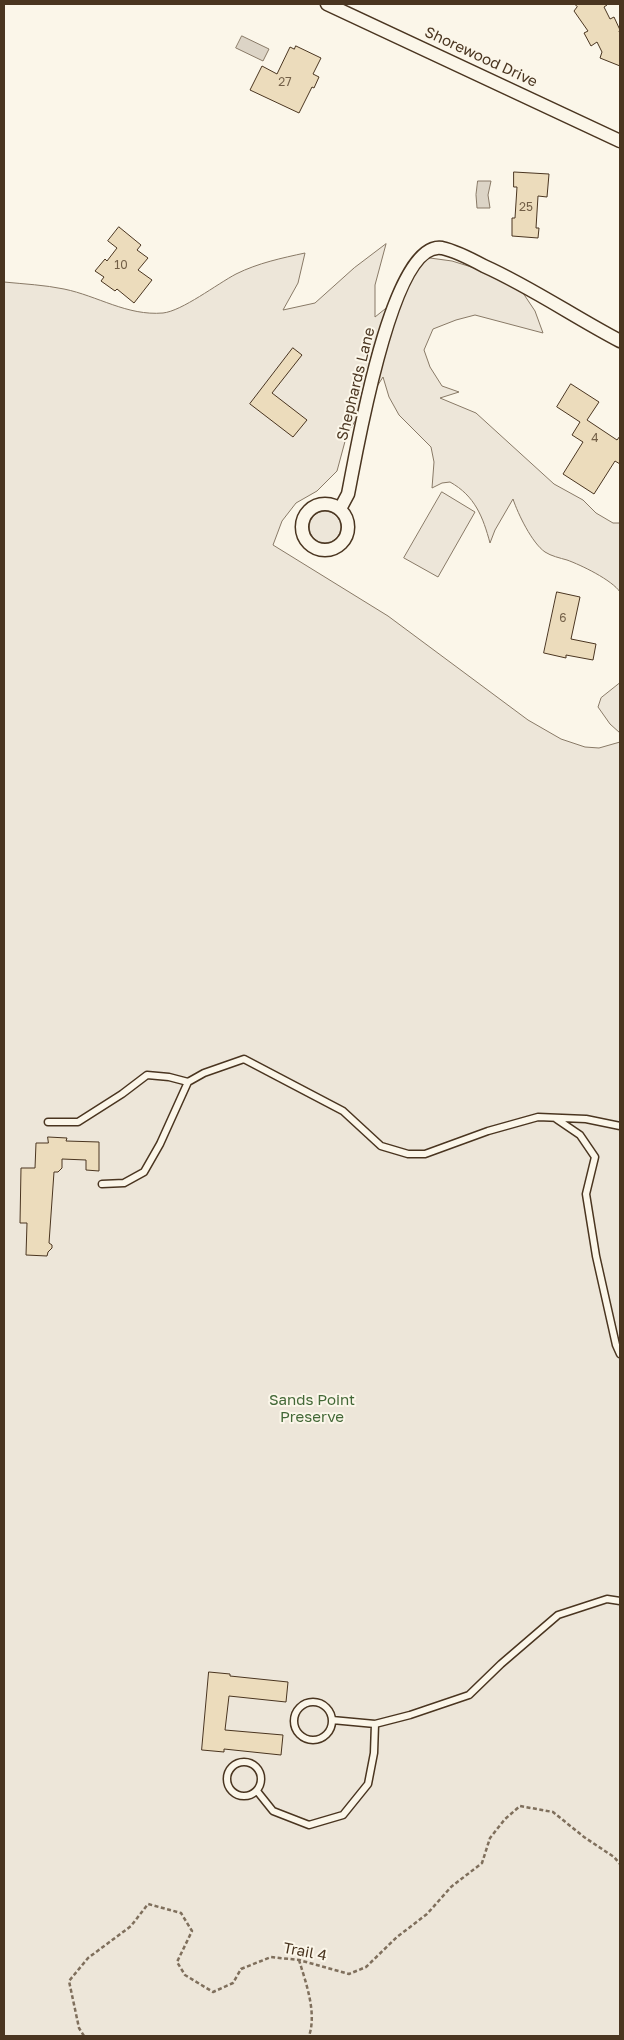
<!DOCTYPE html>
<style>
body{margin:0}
#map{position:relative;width:624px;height:2040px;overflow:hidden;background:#fbf6e9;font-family:"Golos Text",sans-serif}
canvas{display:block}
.frame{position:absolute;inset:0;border:5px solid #4a3520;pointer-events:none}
</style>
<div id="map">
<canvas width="624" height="2040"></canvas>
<div class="frame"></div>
</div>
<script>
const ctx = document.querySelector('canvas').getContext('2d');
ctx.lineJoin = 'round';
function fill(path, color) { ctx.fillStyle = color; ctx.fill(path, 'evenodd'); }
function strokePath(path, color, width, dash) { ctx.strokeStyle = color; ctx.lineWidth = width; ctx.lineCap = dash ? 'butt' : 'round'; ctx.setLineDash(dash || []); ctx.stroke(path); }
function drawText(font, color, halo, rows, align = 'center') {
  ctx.font = font + ' "Golos Text",sans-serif'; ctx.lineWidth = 4; ctx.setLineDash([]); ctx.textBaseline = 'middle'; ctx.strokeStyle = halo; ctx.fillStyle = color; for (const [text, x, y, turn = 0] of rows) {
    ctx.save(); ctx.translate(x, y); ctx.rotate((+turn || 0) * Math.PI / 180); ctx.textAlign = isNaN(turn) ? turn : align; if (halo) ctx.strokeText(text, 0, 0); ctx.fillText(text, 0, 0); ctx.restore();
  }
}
const green = new Path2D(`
 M 386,244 L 375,285 L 375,317 L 405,293 L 416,266 L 430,258 L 452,261 L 481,270 L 523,293 L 535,311 L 543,333 L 475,315 L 456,320 L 433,329 L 424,350 L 430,367 L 442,386 L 459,392 L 440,398 L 476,413 L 554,484 L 583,500 L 596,513 L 613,523 L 620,523 L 620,592 C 612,580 581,565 567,560 C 560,558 551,556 545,552 C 532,543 518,514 513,499 L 495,530 L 490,543 C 483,517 475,496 450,482 L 442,483 L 432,488 L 434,462 L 431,447 L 399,415 L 389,397 L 383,377 L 347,434 L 337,471 L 317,491 L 296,503 L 282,521 L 273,545 L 388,616 L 528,720 L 561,739 L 585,747 L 599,748 L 620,742 L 620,2036 L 4,2036 L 4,282 C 24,284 45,285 64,289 C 98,296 127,316 163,313 C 182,311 217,284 236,274 C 258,263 282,258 305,253 L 298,283 L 283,310 L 315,303 L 354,268 Z
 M 442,492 L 475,512 L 438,577 L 404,558 Z
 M309 527a16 16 0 1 1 32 0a16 16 0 1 1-32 0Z
 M 620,683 L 620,733 L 610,724 L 598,707 L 601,698 Z`);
const water = new Path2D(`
 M 242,36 L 269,49 L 263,61 L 236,48 Z
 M 478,181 L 491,181 L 488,195 L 490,208 L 477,208 L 476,195 Z`);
const building = new Path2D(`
 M 575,4 L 607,4 L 607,5 L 604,7 L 610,19 L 614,17 L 620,30 L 619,31 L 620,34 L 620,66 L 600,58 L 602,52 L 597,42 L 591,46 L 584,33 L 588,31 L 574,11 L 577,7 Z
 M 296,46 L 321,58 L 313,74 L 319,77 L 314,88 L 312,87 L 299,113 L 250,90 L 262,66 L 277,74 L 290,47 L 294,49 Z
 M 514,172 L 549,174 L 547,197 L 538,196 L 536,228 L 539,228 L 538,238 L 512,236 L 512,218 L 515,218 L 517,187 L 514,187 Z
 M 119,227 L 141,245 L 137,250 L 148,258 L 138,270 L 152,280 L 134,303 L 117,289 L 115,291 L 101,281 L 104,277 L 95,271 L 105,259 L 107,261 L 117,248 L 108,241 Z
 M 293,348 L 302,355 L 272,393 L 307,420 L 293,437 L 250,404 Z
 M 571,384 L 599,402 L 587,420 L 617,440 L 620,436 L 620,464 L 615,461 L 594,494 L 563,474 L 583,442 L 572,435 L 580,422 L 557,407 Z
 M 557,592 L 580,597 L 571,639 L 596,644 L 593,660 L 566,655 L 566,658 L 544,653 Z
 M 48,1137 L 67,1138 L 66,1141 L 99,1142 L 99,1171 L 86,1170 L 86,1160 L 62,1159 L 62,1168 L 58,1172 L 54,1172 L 49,1243 L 52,1245 L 52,1248 L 48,1252 L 47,1256 L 26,1255 L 27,1223 L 20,1223 L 21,1168 L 35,1168 L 36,1143 L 48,1143 Z
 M 209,1672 L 230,1674 L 230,1676 L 288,1682 L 286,1702 L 229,1696 L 225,1730 L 283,1735 L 281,1755 L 224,1749 L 224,1752 L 202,1750 Z`);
const path = new Path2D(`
 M 299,1960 C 306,1983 317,2013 309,2036
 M 84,2036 L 79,2028 L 69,1981 L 88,1958 L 131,1926 L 148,1904 L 181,1913 L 192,1931 L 177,1962 L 185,1975 L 213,1992 L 233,1983 L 241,1969 L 271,1957 L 299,1960 L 349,1974 L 366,1967 L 397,1937 L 427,1914 L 451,1887 L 482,1863 L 490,1838 L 505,1819 L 520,1806 L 553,1812 L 584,1837 L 614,1857 L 620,1864`);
const service = new Path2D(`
 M 555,1118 L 580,1135 L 595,1157 L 586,1194 L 596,1256 L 616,1345 L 620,1354
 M 48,1122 L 78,1122 L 122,1094 L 147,1075 L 169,1077 L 188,1082
 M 102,1184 L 124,1183 L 144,1172 L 160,1144 L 188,1082 L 204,1073 L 244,1059 L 343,1111 L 381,1146 L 408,1154 L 425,1154 L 488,1131 L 538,1117 L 586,1119 L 620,1126
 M294 1721a19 19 0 1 1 38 0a19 19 0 1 1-38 0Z
 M 332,1720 L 375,1724 L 410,1715 L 469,1695 L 501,1664 L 558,1615 L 607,1599 L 620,1601
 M227 1779a17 17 0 1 1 34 0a17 17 0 1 1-34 0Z
 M 257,1791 L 273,1811 L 309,1825 L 343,1815 L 368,1784 L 374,1753 L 375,1724`);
const minor = new Path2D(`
 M 327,4 L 620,141
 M302 527a23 23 0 1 1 46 0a23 23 0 1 1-46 0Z
 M 340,509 L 348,494 C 356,455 391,240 442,248 C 456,251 471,259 484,266 C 531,287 574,317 620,341`);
const numberNames = [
 ["27",285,82],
 ["25",526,207],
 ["10",121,265],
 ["4",595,438],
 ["6",563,618]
];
const streetNames = [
 ["Shorewood Drive",481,57,25],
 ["Shephards Lane",356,384,-76],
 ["Trail 4",305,1952,11]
];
const parkNames = [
 ["Sands Point",312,1400],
 ["Preserve",312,1417]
];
fill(green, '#ede6d9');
strokePath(green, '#887966', 1);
fill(water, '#dcd4c6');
strokePath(water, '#887966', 1);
fill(building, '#ecdcbc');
strokePath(building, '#4a3520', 1);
strokePath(service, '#4a3520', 9);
strokePath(minor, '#4a3520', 15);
strokePath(path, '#7f6f5c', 2.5, [4, 2.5]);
strokePath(service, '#fbf6e9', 6);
strokePath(minor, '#fbf6e9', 12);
drawText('12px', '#725f47', null, numberNames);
drawText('15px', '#4a3520', '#fbf6e9', streetNames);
drawText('15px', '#436837', '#fbf6e9', parkNames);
</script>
